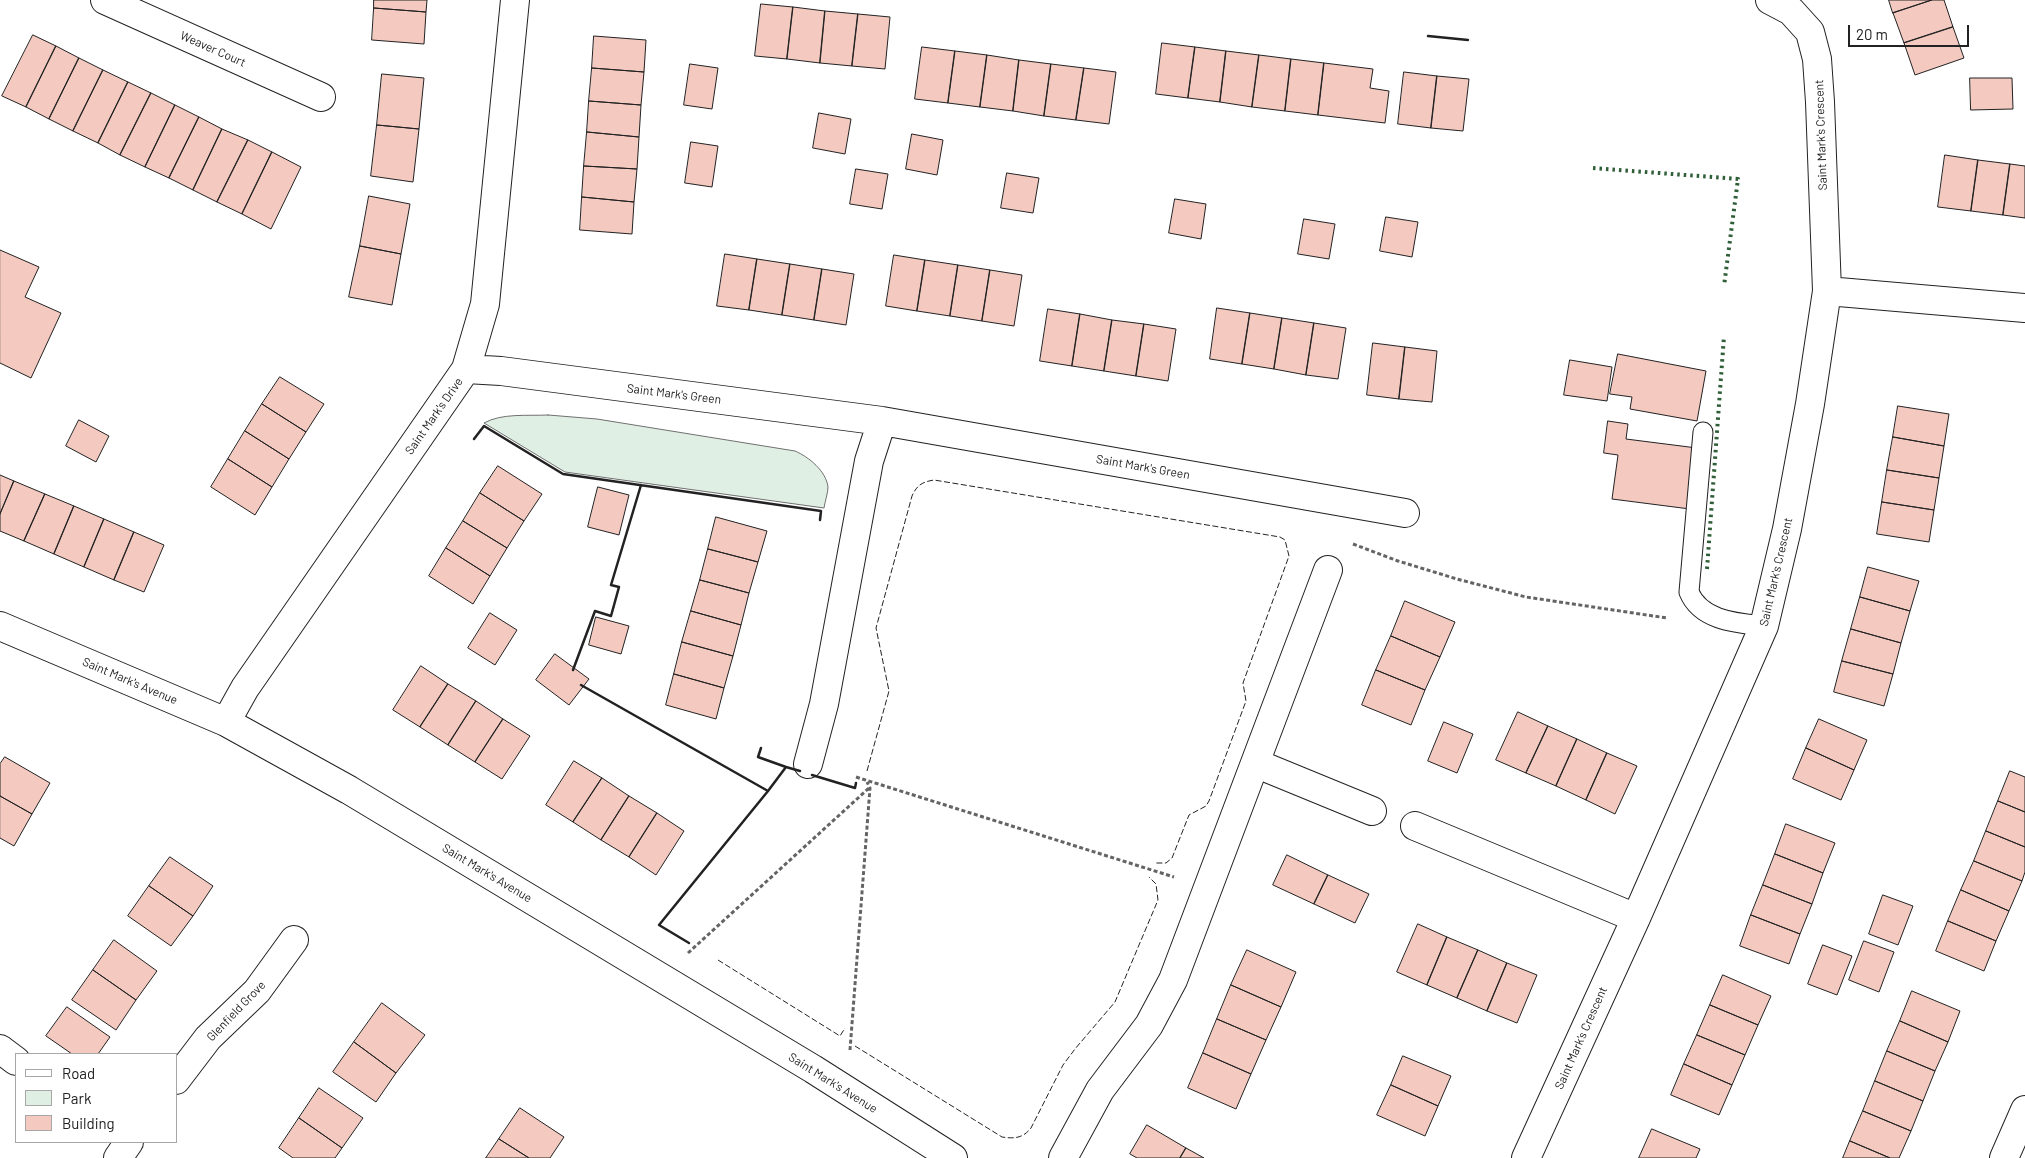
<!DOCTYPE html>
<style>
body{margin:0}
#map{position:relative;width:2025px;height:1158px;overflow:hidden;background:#fff;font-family:Barlow,sans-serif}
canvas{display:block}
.legend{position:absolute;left:15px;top:1053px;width:162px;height:90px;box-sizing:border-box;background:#fff;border:1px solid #a7a7a7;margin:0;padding:6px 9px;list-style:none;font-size:15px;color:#222}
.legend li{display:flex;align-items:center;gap:10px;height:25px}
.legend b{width:25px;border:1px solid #a7a7a7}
.scale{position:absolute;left:1848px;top:25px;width:121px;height:22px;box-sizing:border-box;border:2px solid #222;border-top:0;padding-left:6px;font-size:15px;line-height:18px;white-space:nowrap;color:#222;-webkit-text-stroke:4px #fff;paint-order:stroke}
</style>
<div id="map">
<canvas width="2025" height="1158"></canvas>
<ul class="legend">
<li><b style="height:6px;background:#fff"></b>Road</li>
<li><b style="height:14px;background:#e0efe3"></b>Park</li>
<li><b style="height:14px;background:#f3c9c0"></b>Building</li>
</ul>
<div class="scale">20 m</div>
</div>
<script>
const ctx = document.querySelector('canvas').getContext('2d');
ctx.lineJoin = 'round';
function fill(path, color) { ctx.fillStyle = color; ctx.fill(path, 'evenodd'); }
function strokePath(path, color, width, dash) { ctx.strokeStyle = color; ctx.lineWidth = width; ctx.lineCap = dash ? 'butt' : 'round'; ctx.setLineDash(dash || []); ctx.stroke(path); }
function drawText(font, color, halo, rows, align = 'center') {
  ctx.font = font + ' Barlow,sans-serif'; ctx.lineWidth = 4; ctx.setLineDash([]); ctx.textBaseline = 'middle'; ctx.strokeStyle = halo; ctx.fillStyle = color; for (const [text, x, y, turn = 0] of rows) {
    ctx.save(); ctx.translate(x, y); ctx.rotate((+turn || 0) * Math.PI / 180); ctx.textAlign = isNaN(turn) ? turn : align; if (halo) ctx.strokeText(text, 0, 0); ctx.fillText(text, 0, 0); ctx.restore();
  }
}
const green = new Path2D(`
 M 548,415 L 597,419 L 795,451 C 809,457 826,471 828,487 C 828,493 825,501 824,508 L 565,472 L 484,423 C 502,413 527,416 548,415 Z`);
const building = new Path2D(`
 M 374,0 L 427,0 L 426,12 L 374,8 Z
 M 1889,0 L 1932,0 L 1893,13 Z
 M 1932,0 L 1944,0 L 1953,27 L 1904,43 L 1893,13 Z
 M 761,4 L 793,7 L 787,59 L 755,56 Z
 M 793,7 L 825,11 L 820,63 L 787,59 Z
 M 374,8 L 426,12 L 424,44 L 372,40 Z
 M 825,11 L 858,14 L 852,66 L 820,63 Z
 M 858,14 L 890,17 L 885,69 L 852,66 Z
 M 1953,27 L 1964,58 L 1915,75 L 1904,43 Z
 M 33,35 L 56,46 L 26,107 L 2,96 Z
 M 594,36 L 646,40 L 644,72 L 592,68 Z
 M 1162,43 L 1195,47 L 1188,98 L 1156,94 Z
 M 56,46 L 79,58 L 49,119 L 26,107 Z
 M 922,47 L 955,51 L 948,103 L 915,99 Z
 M 1195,47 L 1226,51 L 1220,102 L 1188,98 Z
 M 955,51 L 987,55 L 980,107 L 948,103 Z
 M 1226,51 L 1259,55 L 1252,107 L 1220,102 Z
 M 987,55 L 1019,60 L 1013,111 L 980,107 Z
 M 1259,55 L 1291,59 L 1285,111 L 1252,107 Z
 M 79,58 L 103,70 L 73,131 L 49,119 Z
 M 1291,59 L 1324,63 L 1318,115 L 1285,111 Z
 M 1019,60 L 1051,64 L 1044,116 L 1013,111 Z
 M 1324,63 L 1373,69 L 1370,88 L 1389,91 L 1385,123 L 1318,115 Z
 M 690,64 L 718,68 L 712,109 L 684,105 Z
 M 1051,64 L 1084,68 L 1076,120 L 1044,116 Z
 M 592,68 L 644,72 L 641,105 L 589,101 Z
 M 1084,68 L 1116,72 L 1109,124 L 1076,120 Z
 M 103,70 L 128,82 L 98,143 L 73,131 Z
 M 1404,72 L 1437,76 L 1431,128 L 1398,124 Z
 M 382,74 L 424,78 L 419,129 L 377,125 Z
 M 1437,76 L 1469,79 L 1463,131 L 1431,128 Z
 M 1970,78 L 2012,78 L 2013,109 L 1971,110 Z
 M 128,82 L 151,93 L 120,155 L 98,143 Z
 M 151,93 L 175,105 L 145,167 L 120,155 Z
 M 589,101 L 641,105 L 639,137 L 587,132 Z
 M 175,105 L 199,117 L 169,178 L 145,167 Z
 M 819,113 L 851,119 L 845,154 L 813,148 Z
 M 199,117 L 222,129 L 193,190 L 169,178 Z
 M 377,125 L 419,129 L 413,182 L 371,176 Z
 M 222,129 L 248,140 L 217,202 L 193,190 Z
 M 587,132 L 639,137 L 637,169 L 584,166 Z
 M 912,134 L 943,140 L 937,175 L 906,169 Z
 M 248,140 L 272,152 L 242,214 L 217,202 Z
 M 691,142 L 718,146 L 712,187 L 685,183 Z
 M 272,152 L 301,167 L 271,229 L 242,214 Z
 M 1945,155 L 1978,160 L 1971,211 L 1938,207 Z
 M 1978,160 L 2010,164 L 2003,215 L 1971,211 Z
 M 2010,164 L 2025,166 L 2025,218 L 2003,215 Z
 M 584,166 L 637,169 L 634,202 L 582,197 Z
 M 856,169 L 888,174 L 882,209 L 850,204 Z
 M 1007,173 L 1039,178 L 1033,213 L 1001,208 Z
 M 369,196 L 410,204 L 401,254 L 360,246 Z
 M 582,197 L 634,202 L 632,234 L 580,230 Z
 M 1175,199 L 1206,204 L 1201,239 L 1169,233 Z
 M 1386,217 L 1418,222 L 1412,257 L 1380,251 Z
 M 1304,219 L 1335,224 L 1329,259 L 1298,254 Z
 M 360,246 L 401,254 L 392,305 L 349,297 Z
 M 0,250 L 39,267 L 25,297 L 61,313 L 31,378 L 0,363 Z
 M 725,254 L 757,259 L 749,310 L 717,306 Z
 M 894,255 L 925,260 L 917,311 L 886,306 Z
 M 757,259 L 790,264 L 782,315 L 749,310 Z
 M 925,260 L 958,265 L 950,316 L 917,311 Z
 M 790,264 L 822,269 L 814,320 L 782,315 Z
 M 958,265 L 990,270 L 982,321 L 950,316 Z
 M 822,269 L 854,274 L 846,325 L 814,320 Z
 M 990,270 L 1022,275 L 1014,326 L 982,321 Z
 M 1217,308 L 1250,313 L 1242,364 L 1210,359 Z
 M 1048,309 L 1080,314 L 1072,366 L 1040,361 Z
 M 1250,313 L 1282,318 L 1274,369 L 1242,364 Z
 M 1080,314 L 1112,320 L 1104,371 L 1072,366 Z
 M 1282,318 L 1314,323 L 1306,375 L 1274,369 Z
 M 1112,320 L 1144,324 L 1136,376 L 1104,371 Z
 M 1314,323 L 1346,328 L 1338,379 L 1306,375 Z
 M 1144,324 L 1176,329 L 1168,381 L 1136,376 Z
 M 1373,343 L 1405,347 L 1399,399 L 1367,395 Z
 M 1405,347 L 1437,351 L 1432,402 L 1399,399 Z
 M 1618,354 L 1706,371 L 1697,421 L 1630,409 L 1632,397 L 1610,394 Z
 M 1570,360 L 1612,367 L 1607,401 L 1564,395 Z
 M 280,377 L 324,404 L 306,432 L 262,404 Z
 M 262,404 L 306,432 L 289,459 L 245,431 Z
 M 1898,406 L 1949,414 L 1944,446 L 1893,437 Z
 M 79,420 L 109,436 L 96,462 L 66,446 Z
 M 1608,421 L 1628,424 L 1626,439 L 1697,448 L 1690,509 L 1612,499 L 1618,455 L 1604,453 Z
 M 245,431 L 289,459 L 272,487 L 228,459 Z
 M 1893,437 L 1944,446 L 1939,478 L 1887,470 Z
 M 228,459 L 272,487 L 255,515 L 211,487 Z
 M 498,466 L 542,494 L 524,521 L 480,493 Z
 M 1887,470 L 1939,478 L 1934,510 L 1882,502 Z
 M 0,475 L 14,481 L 0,514 Z
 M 14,481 L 45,494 L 24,541 L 0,531 L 0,514 Z
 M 598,487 L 629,495 L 619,535 L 588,527 Z
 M 480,493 L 524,521 L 507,548 L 463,521 Z
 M 45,494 L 74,506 L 54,554 L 24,541 Z
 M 1882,502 L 1934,510 L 1929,542 L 1877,534 Z
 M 74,506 L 104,519 L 84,567 L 54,554 Z
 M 716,517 L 767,531 L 758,562 L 708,549 Z
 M 104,519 L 134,532 L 114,580 L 84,567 Z
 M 463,521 L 507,548 L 490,576 L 446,548 Z
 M 134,532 L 164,545 L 144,592 L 114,580 Z
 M 446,548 L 490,576 L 473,604 L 429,576 Z
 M 708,549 L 758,562 L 749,593 L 700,580 Z
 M 1868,567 L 1919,581 L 1910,611 L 1860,597 Z
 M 700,580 L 749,593 L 741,625 L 691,611 Z
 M 1860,597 L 1910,611 L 1901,643 L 1851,629 Z
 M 1405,601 L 1455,622 L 1440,657 L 1391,636 Z
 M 691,611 L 741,625 L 733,656 L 682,642 Z
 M 490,613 L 517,630 L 495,665 L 468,648 Z
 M 596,617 L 629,626 L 621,654 L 589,645 Z
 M 1851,629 L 1901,643 L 1893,674 L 1842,661 Z
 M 1391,636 L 1440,657 L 1425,690 L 1376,670 Z
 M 682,642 L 733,656 L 724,688 L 674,674 Z
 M 555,654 L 589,679 L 569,705 L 536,680 Z
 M 1842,661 L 1893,674 L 1884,706 L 1834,692 Z
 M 421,666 L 448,684 L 420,727 L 393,710 Z
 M 1376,670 L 1425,690 L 1411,725 L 1362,705 Z
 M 674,674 L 724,688 L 716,719 L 666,705 Z
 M 448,684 L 476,701 L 448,745 L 420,727 Z
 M 476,701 L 503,719 L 475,762 L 448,745 Z
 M 1518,712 L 1548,726 L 1526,773 L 1496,760 Z
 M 503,719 L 530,736 L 502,779 L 475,762 Z
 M 1819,719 L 1867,740 L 1854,770 L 1806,748 Z
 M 1444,722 L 1473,734 L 1457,773 L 1428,761 Z
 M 1548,726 L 1577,739 L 1556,786 L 1526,773 Z
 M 1577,739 L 1607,753 L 1586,800 L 1556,786 Z
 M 1806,748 L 1854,770 L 1841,800 L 1793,779 Z
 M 1607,753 L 1637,766 L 1615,814 L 1586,800 Z
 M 5,757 L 50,783 L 32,814 L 0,796 L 0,764 Z
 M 574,761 L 602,778 L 573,822 L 546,805 Z
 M 2010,771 L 2025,777 L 2025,812 L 1998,801 Z
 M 602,778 L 629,796 L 601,840 L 573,822 Z
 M 0,796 L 32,814 L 14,846 L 0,838 Z
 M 629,796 L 657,813 L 629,857 L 601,840 Z
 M 1998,801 L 2025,812 L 2025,847 L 1986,831 Z
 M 657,813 L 684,831 L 656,875 L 629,857 Z
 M 1786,824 L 1835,843 L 1823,873 L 1775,854 Z
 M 1986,831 L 2025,847 L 2025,872 L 2022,881 L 1974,861 Z
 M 1775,854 L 1823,873 L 1812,904 L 1763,885 Z
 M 1287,855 L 1328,875 L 1314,904 L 1273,885 Z
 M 170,857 L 213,886 L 193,916 L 149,886 Z
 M 1974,861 L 2022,881 L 2009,911 L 1961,890 Z
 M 1328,875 L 1369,894 L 1355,923 L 1314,904 Z
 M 1763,885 L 1812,904 L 1800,934 L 1751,915 Z
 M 149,886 L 193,916 L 171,946 L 128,916 Z
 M 1961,890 L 2009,911 L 1996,941 L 1948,921 Z
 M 1883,895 L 1913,906 L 1898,945 L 1869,934 Z
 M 1751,915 L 1800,934 L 1789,964 L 1740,946 Z
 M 1948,921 L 1996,941 L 1984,971 L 1936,951 Z
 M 1418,924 L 1447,937 L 1427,985 L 1397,972 Z
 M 1447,937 L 1478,950 L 1457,998 L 1427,985 Z
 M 114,940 L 157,971 L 136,1000 L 93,970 Z
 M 1864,941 L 1894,952 L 1879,992 L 1849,980 Z
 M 1823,945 L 1852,956 L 1837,995 L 1808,984 Z
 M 1247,950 L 1296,972 L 1281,1007 L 1231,985 Z
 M 1478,950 L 1507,963 L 1487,1011 L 1457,998 Z
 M 1507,963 L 1537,975 L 1517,1023 L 1487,1011 Z
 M 93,970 L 136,1000 L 116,1030 L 72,1000 Z
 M 1723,975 L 1771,996 L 1758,1025 L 1710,1005 Z
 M 1231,985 L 1281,1007 L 1266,1040 L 1217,1019 Z
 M 1912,991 L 1960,1011 L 1948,1042 L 1900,1021 Z
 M 382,1003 L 425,1035 L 396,1073 L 354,1042 Z
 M 1710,1005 L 1758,1025 L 1745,1055 L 1697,1035 Z
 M 67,1007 L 110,1037 L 98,1054 L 72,1054 L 46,1036 Z
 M 1217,1019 L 1266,1040 L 1251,1074 L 1203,1053 Z
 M 1900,1021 L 1948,1042 L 1935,1071 L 1887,1051 Z
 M 1697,1035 L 1745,1055 L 1732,1085 L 1684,1064 Z
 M 354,1042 L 396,1073 L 376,1102 L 333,1072 Z
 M 1887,1051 L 1935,1071 L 1923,1101 L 1875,1081 Z
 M 1203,1053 L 1251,1074 L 1236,1109 L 1188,1088 Z
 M 1403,1056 L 1451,1076 L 1438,1106 L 1391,1085 Z
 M 1684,1064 L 1732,1085 L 1719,1115 L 1671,1095 Z
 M 1875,1081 L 1923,1101 L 1911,1131 L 1863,1111 Z
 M 1391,1085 L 1438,1106 L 1425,1136 L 1377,1115 Z
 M 319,1088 L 363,1118 L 342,1148 L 299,1118 Z
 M 520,1108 L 564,1137 L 550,1158 L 529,1158 L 499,1139 Z
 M 1863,1111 L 1911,1131 L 1899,1158 L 1890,1158 L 1850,1141 Z
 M 299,1118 L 342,1148 L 335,1158 L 293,1158 L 279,1148 Z
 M 1147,1125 L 1186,1148 L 1180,1158 L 1137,1158 L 1130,1154 Z
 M 1652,1129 L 1700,1149 L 1696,1158 L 1639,1158 Z
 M 499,1139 L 529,1158 L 486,1158 Z
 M 1850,1141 L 1890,1158 L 1843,1158 Z
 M 1186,1148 L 1204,1158 L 1180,1158 Z`);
const path = new Path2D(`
 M 1353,544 L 1398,561 L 1457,579 L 1526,597 L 1667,618
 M 856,777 L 1174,877
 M 688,953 L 869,788
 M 850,1050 L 870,788 L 867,782`);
const lane = new Path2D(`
 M 1703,432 L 1689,592 C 1701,621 1737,623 1764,626`);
const street = new Path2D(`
 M 105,0 L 321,97
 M 1827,291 L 2025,308
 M 466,369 L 501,371 L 882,421 L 1405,513
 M 0,626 L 226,722 L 349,790 L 813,1069 L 953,1158
 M 226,722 L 245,688 L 466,369 L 485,304 L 515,0
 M 1255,763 L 1372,811
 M 808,764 L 824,704 L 869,461 L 882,421
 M 1415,826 L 1636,918
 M 0,1049 L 16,1061
 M 176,1080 L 208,1038 L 257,991 L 294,940
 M 118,1158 L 129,1142
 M 1063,1158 L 1100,1090 L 1149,1025 L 1173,980 L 1328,570
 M 1526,1158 L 1636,918 L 1764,626 L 1787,529 L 1810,404 L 1827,291 L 1820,102 L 1817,59 L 1810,32 L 1791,11 L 1770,0
 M 2004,1158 L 2025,1110`);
const hedge = new Path2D(`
 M 1593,168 L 1738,179 L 1724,286
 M 1707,569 L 1724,336`);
const fence = new Path2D(`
 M 867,771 L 889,691 L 876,628 L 912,496 C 917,485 922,482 934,480 L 1280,537 L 1285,540 L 1289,556 L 1243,683 L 1246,701 L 1209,801 L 1206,806 L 1189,815 L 1172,858 L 1166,863 L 1155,863
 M 718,960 L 840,1036 L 845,1028
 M 855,1046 L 1002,1137 C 1015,1139 1023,1138 1031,1128 L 1063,1065 L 1075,1049 L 1115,1002 L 1158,900 L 1156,884 L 1149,877`);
const wall = new Path2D(`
 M 1428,36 L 1468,40
 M 474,439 L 484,426 L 563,474 L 821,511 L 820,520
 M 573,670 L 595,611 L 611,616 L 619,587 L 611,585 L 641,485
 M 581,685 L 768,791 L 786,767 L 758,757 L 761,748
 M 786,767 L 800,771
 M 812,775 L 855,788 L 856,783
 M 689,943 L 659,925 L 768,791`);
const streetNames = [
 ["Weaver Court",213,49,24],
 ["Saint Mark's Crescent",1821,135,-92],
 ["Saint Mark's Green",674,394,7],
 ["Saint Mark's Drive",434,416,-55],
 ["Saint Mark's Green",1143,467,10],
 ["Saint Mark's Crescent",1776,572,-77],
 ["Saint Mark's Avenue",130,681,23],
 ["Saint Mark's Avenue",487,873,31],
 ["Glenfield Grove",236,1011,-46],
 ["Saint Mark's Crescent",1581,1038,-66],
 ["Saint Mark's Avenue",833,1083,32]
];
fill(green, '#e0efe3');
strokePath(green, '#6f6f6f', 1);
fill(building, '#f3c9c0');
strokePath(building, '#222', 1);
strokePath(lane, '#222', 21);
strokePath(street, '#222', 30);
strokePath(path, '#646464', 3, [4, 2.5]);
strokePath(lane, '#fff', 19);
strokePath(street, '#fff', 28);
strokePath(hedge, '#2f5e38', 4, [2.5, 4]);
strokePath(fence, '#222', 1, [6, 2.5]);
strokePath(wall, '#222', 2.5);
drawText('12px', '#222', '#fff', streetNames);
</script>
